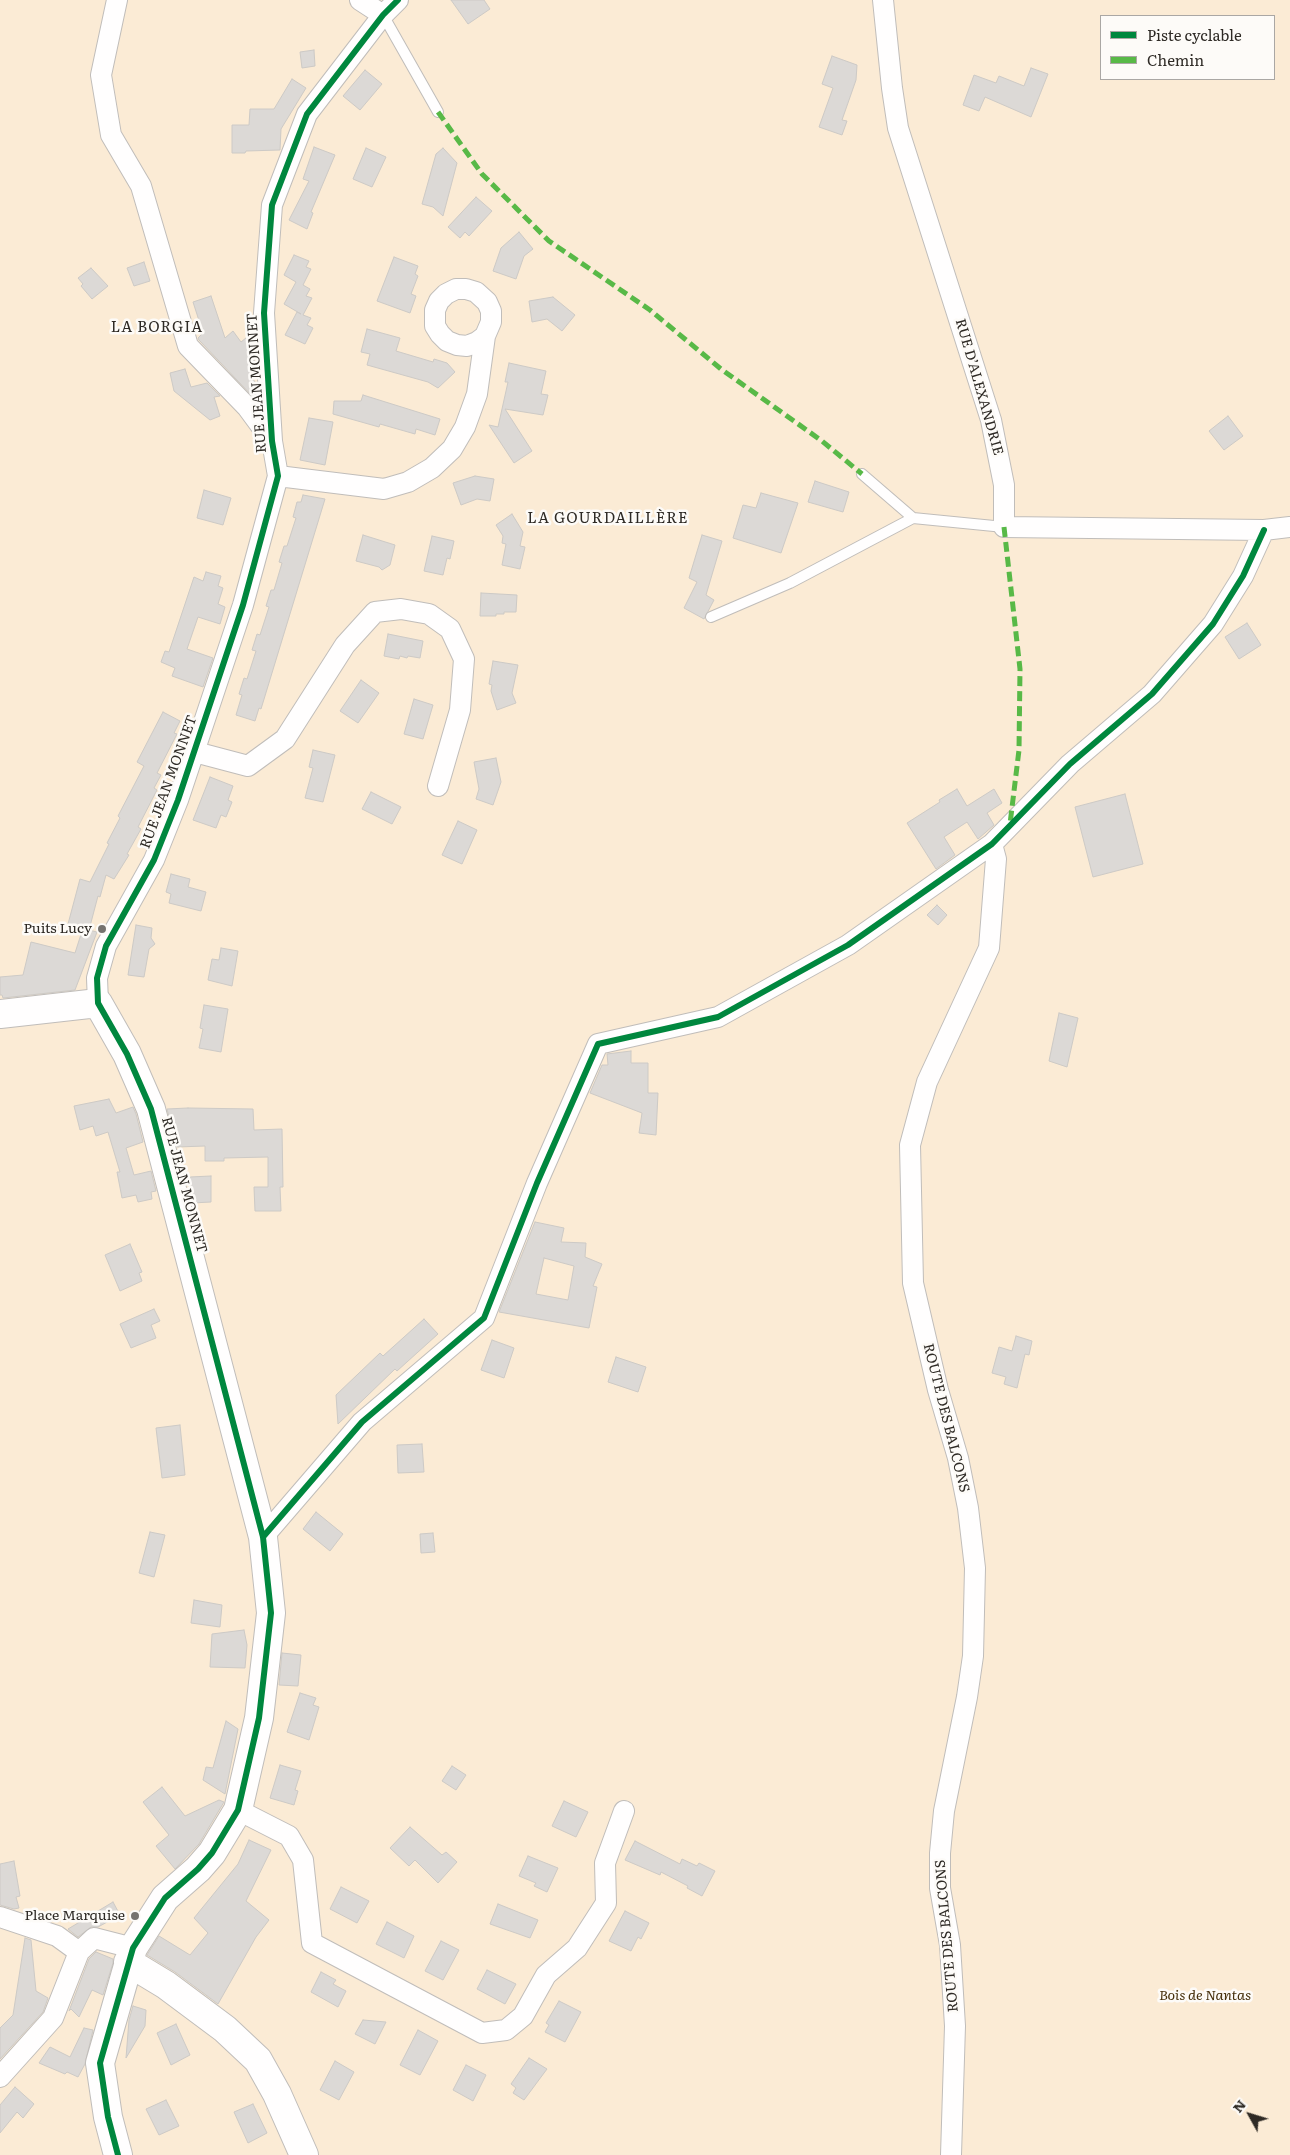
<!DOCTYPE html>
<html>
<head>
<meta charset="utf-8">
<style>
  body { margin:0 }
  #map { position:relative; width:1290px; height:2155px; overflow:hidden; background:#fcfbf9; font-family:Literata,serif }
  canvas { display:block }
  .legend { position:absolute; left:1100px; top:15px; width:175px; height:65px; box-sizing:border-box; background:#fdfbf8; border:1px solid #aaa7a4; margin:0; padding:6px 9px; list-style:none; font-size:15px; color:#2e2a25 }
  .legend li { display:flex; align-items:center; gap:10px; height:25px }
  .legend b { width:25px; border:1px solid #aaa7a4 }
  .north { position:absolute; left:1225px; top:2090px; width:50px; height:50px; -webkit-text-stroke:4px #fdfbf8; paint-order:stroke; rotate:309deg; font-size:14px; font-weight:700; line-height:20px; text-align:center; color:#2e2a25 }
  .north::after { content:''; display:block; margin:auto; width:18px; height:22px; background:#2e2a25; clip-path:polygon(50% 0,100% 100%,50% 72%,0 100%) }
</style>
</head>
<body>
<div id="map">
<canvas width="1290" height="2155"></canvas>
<ul class="legend">
<li><b style="height:6px;background:#00873e"></b>Piste cyclable</li>
<li><b style="height:6px;background:#58b947"></b>Chemin</li>
</ul>
<div class="north">N</div>
</div>
<script>
const context = document.querySelector('canvas').getContext('2d');
context.lineJoin = 'round';
function fillPath(path, color) { context.fillStyle = color; context.fill(path, 'evenodd'); }
const shape = rows => new Path2D(rows.map(r => 'M' + r).join(''));
function stroke(path, color, width, dash) { context.strokeStyle = color; context.lineWidth = width; context.lineCap = dash ? 'butt' : 'round'; context.setLineDash(dash || []); context.stroke(path); }
function label(font, color, halo, rows, align = 'center') {
  context.font = font + ' Literata,serif'; context.lineWidth = 5; context.setLineDash([]); context.textBaseline = 'middle'; context.strokeStyle = halo; context.fillStyle = color; for (const [text, x, y, turn = 0] of rows) {
    context.save(); context.translate(x, y); context.rotate((+turn || 0) * Math.PI / 180); context.textAlign = isNaN(turn) ? turn : align; if (halo) context.strokeText(text, 0, 0); context.fillText(text, 0, 0); context.restore();
  }
}
const green = shape([
  [0,0,1290,0,1290,2155,0,2155],
  [1101,16,1274,16,1274,79,1101,79]
]);
const building = shape([
  [451,0,484,0,490,9,468,24,451,0],
  [314,50,315,66,302,68,300,52,314,50],
  [832,56,857,65,856,80,842,120,847,121,842,135,819,127,833,88,822,84,832,56],
  [1031,68,1048,74,1031,117,985,97,979,111,963,105,974,75,996,83,999,76,1024,86,1031,68],
  [365,70,382,84,360,110,343,96,365,70],
  [292,79,306,88,281,129,280,150,246,151,245,153,232,153,232,125,249,125,250,109,274,109,292,79],
  [314,147,335,155,311,212,313,213,307,229,289,220,309,181,303,179,314,147],
  [366,148,386,157,372,187,353,179,366,148],
  [443,148,457,163,443,216,433,207,422,204,436,154,443,148],
  [476,197,492,211,469,236,465,232,460,238,448,227,476,197],
  [519,232,533,249,524,256,516,279,493,271,501,248,519,232],
  [294,255,309,261,306,267,311,269,303,285,310,289,306,296,312,298,303,315,311,318,307,325,313,328,305,344,285,335,297,312,301,314,284,304,296,282,284,275,294,255],
  [394,257,418,266,415,274,418,276,411,294,416,296,410,313,377,301,394,257],
  [144,262,150,281,134,286,127,268,144,262],
  [91,268,108,286,92,299,81,286,83,284,78,278,91,268],
  [211,296,225,338,233,331,241,342,252,333,255,368,249,372,256,370,256,373,251,377,256,383,256,400,199,340,198,338,203,333,193,302,211,296],
  [553,297,575,315,562,331,547,319,532,322,529,301,553,297],
  [367,329,400,338,396,351,433,362,434,359,447,363,455,372,438,388,428,382,367,365,370,354,361,352,367,329],
  [509,363,546,371,541,394,548,395,543,415,505,409,532,451,514,463,489,425,498,427,508,382,505,382,509,363],
  [185,369,191,387,207,383,220,396,214,397,220,416,210,420,174,391,170,373,185,369],
  [363,395,440,419,435,435,416,429,415,434,380,424,379,427,333,414,334,401,361,401,363,395],
  [1228,416,1243,436,1224,450,1209,431,1228,416],
  [309,418,333,422,325,465,300,460,309,418],
  [475,476,494,479,490,501,477,499,461,505,453,483,475,476],
  [815,481,849,492,843,512,808,502,815,481],
  [204,490,231,498,223,525,197,518,204,490],
  [761,493,798,503,781,553,733,538,743,505,756,508,761,493],
  [303,495,325,499,261,709,259,708,255,721,236,715,242,695,239,694,244,678,247,679,256,651,252,650,257,634,260,635,269,607,266,606,271,590,274,590,282,563,279,562,284,546,287,546,296,518,293,517,297,502,301,502,303,495],
  [512,514,523,532,520,546,525,547,520,569,502,565,506,544,502,543,503,536,496,525,512,514],
  [363,535,395,545,390,565,382,570,379,567,356,561,363,535],
  [702,535,722,541,706,595,714,600,704,619,684,608,697,582,689,578,702,535],
  [432,536,454,541,450,559,447,558,443,575,424,571,432,536],
  [206,572,221,576,218,586,223,588,218,604,225,607,220,624,198,617,187,649,213,658,203,687,172,676,175,668,161,662,165,651,169,652,194,577,203,581,206,572],
  [481,593,517,595,516,612,504,612,504,614,496,614,496,616,480,616,481,593],
  [1247,623,1261,645,1239,659,1225,637,1247,623],
  [388,634,423,641,420,658,408,656,407,658,400,656,399,659,384,656,388,634],
  [493,661,518,665,512,693,516,703,497,710,491,691,492,685,489,684,493,661],
  [361,680,379,693,358,723,340,711,361,680],
  [414,699,433,705,423,739,404,734,414,699],
  [163,712,180,721,174,733,177,734,157,773,161,775,154,788,157,790,138,827,141,829,127,854,129,855,114,879,106,875,100,897,98,896,89,930,97,932,75,990,3,998,2,995,0,995,0,977,23,975,31,942,75,953,83,928,68,924,80,879,90,882,109,844,107,843,120,818,118,816,144,766,137,762,163,712],
  [313,750,335,755,323,802,305,798,313,768,309,767,313,750],
  [496,758,501,782,493,805,476,799,479,789,474,762,496,758],
  [210,777,233,786,228,800,232,802,226,817,221,815,216,828,193,820,210,777],
  [957,789,967,806,994,789,1002,803,987,813,994,825,978,839,967,822,944,837,955,855,936,869,907,823,940,802,939,800,957,789],
  [371,792,401,807,392,824,362,809,371,792],
  [1125,794,1143,864,1093,877,1075,807,1125,794],
  [458,821,477,830,462,864,442,855,458,821],
  [171,874,190,879,188,887,206,892,201,911,169,903,171,894,166,892,171,874],
  [937,905,947,915,938,925,927,915,937,905],
  [136,925,152,928,151,938,155,944,149,949,144,977,128,975,136,925],
  [221,948,238,951,232,986,208,980,212,959,219,960,221,948],
  [204,1005,228,1009,221,1052,199,1048,203,1029,200,1028,204,1005],
  [1059,1013,1078,1018,1067,1067,1049,1061,1059,1013],
  [631,1051,631,1063,648,1063,648,1093,658,1093,656,1135,639,1133,642,1113,590,1093,602,1065,608,1065,607,1054,631,1051],
  [109,1099,116,1113,133,1107,136,1114,143,1142,126,1148,134,1175,151,1171,156,1191,151,1192,152,1199,138,1202,136,1195,122,1198,117,1172,120,1172,108,1132,96,1136,93,1126,80,1130,74,1106,109,1099],
  [188,1108,253,1109,254,1130,282,1129,283,1187,280,1187,281,1211,255,1211,254,1187,268,1187,268,1157,224,1158,224,1161,205,1161,205,1146,177,1147,167,1109,188,1108],
  [211,1176,211,1202,192,1203,190,1177,211,1176],
  [535,1222,564,1228,561,1242,586,1243,585,1257,602,1264,593,1286,597,1287,589,1328,499,1312,535,1222],
  [544,1258,574,1266,568,1300,536,1294,544,1258],
  [130,1244,142,1272,139,1273,142,1281,120,1291,105,1255,130,1244],
  [154,1309,160,1321,151,1325,156,1338,131,1348,120,1324,154,1309],
  [424,1319,438,1334,397,1371,395,1369,338,1424,336,1395,380,1353,383,1356,424,1319],
  [1016,1336,1032,1341,1029,1355,1025,1354,1017,1388,1004,1384,1006,1377,992,1373,999,1347,1012,1351,1016,1336],
  [492,1340,514,1348,504,1378,481,1370,492,1340],
  [616,1357,646,1367,638,1392,608,1382,616,1357],
  [180,1425,185,1475,162,1478,156,1428,180,1425],
  [422,1444,424,1472,398,1473,397,1445,422,1444],
  [316,1512,343,1534,330,1551,303,1529,316,1512],
  [150,1532,165,1535,154,1577,139,1573,150,1532],
  [433,1533,435,1552,421,1553,420,1534,433,1533],
  [194,1600,222,1605,220,1627,191,1623,194,1600],
  [244,1630,247,1645,245,1668,210,1667,212,1634,244,1630],
  [282,1653,301,1655,298,1686,279,1685,282,1653],
  [300,1693,316,1698,313,1705,319,1707,309,1740,287,1732,300,1693],
  [226,1721,238,1729,225,1794,203,1780,206,1767,213,1768,226,1721],
  [280,1765,301,1771,295,1790,298,1791,294,1805,270,1798,280,1765],
  [452,1766,466,1775,456,1790,442,1781,452,1766],
  [162,1787,185,1816,219,1800,224,1802,199,1844,175,1869,156,1846,169,1835,143,1802,162,1787],
  [564,1801,588,1812,576,1837,552,1826,564,1801],
  [410,1827,442,1855,446,1852,457,1862,438,1883,415,1860,409,1866,390,1848,410,1827],
  [249,1840,271,1850,246,1901,269,1920,256,1937,218,2004,175,1972,147,1955,159,1936,190,1955,208,1933,194,1918,238,1864,249,1840],
  [635,1841,680,1864,682,1859,697,1866,699,1863,715,1871,702,1896,687,1888,688,1886,661,1872,660,1875,625,1860,635,1841],
  [528,1856,558,1868,547,1892,534,1886,536,1883,519,1876,528,1856],
  [14,1861,20,1896,16,1897,19,1908,14,1909,0,1905,0,1864,14,1861],
  [341,1887,369,1901,357,1923,330,1909,341,1887],
  [113,1902,120,1915,98,1927,91,1927,78,1937,68,1929,113,1902],
  [498,1904,538,1920,530,1938,490,1924,498,1904],
  [625,1911,649,1923,641,1939,638,1937,631,1951,609,1941,625,1911],
  [387,1922,414,1936,404,1958,376,1944,387,1922],
  [25,1938,31,1940,36,1991,48,1998,43,2012,0,2059,0,2028,13,2015,25,1938],
  [441,1941,459,1950,443,1980,425,1971,441,1941],
  [96,1952,113,1959,113,1963,103,1995,92,1990,79,2017,71,2009,69,2011,89,1959,96,1952],
  [487,1970,516,1984,505,2004,477,1989,487,1970],
  [321,1972,336,1980,333,1984,346,1991,338,2007,311,1992,321,1972],
  [559,2001,581,2012,565,2042,545,2032,549,2025,546,2023,559,2001],
  [133,2006,146,2010,145,2026,126,2058,129,2020,133,2006],
  [363,2020,386,2022,375,2044,355,2034,363,2020],
  [176,2024,190,2055,171,2065,157,2033,176,2024],
  [84,2028,93,2030,85,2064,78,2077,67,2072,65,2074,39,2063,50,2047,70,2057,84,2028],
  [418,2030,438,2041,420,2075,400,2065,418,2030],
  [529,2058,547,2069,524,2100,513,2093,516,2088,511,2084,529,2058],
  [335,2061,354,2072,339,2100,320,2090,335,2061],
  [466,2065,486,2075,473,2101,453,2090,466,2065],
  [15,2087,34,2104,23,2118,17,2112,0,2133,0,2105,15,2087],
  [166,2100,179,2126,159,2135,146,2109,166,2100],
  [253,2104,267,2133,248,2143,234,2112,253,2104]
]);
const lane = shape([
  [383,15,438,112],
  [862,474,913,518,1004,527],
  [711,617,790,583,913,518]
]);
const street = shape([
  [117,0,101,75,111,135,141,186,188,346,247,407,272,441],
  [360,0,383,15],
  [883,0,892,88,898,128,991,420,1004,485,1004,527,1264,530,1290,527],
  [278,476,384,489,408,482,432,468,452,449,465,427,477,394,485,336,491,322,491,311,487,302,476,292,466,289,456,289,446,294,439,301,435,310,435,326,440,334,447,341,457,345,467,346,477,342,485,336],
  [195,752,248,766,285,739,345,645,375,612,401,609,429,614,450,629,464,659,460,710,438,786],
  [98,1003,97,978,106,946,154,860,178,800,243,605,278,476,272,441,264,313,272,205,307,114,383,15,398,0],
  [263,1537,362,1422,484,1318,537,1183,598,1044,718,1017,848,945,992,844,1070,764,1152,694,1213,624,1243,576,1264,530],
  [238,1810,289,1836,303,1860,312,1943,482,2033,506,2030,523,2016,546,1975,577,1948,606,1903,605,1863,624,1811],
  [0,1917,57,1936,79,1952],
  [0,2077,53,2018,79,1952,94,1938,133,1948],
  [951,2155,955,2026,950,1945,940,1888,940,1853,944,1811,967,1697,973,1656,975,1568,968,1508,958,1458,938,1390,913,1283,910,1145,927,1082,989,948,996,859,992,844]
]);
const secondary = shape([
  [0,1014,98,1003,127,1054,151,1109,263,1537,271,1613,259,1718,238,1810,212,1853,198,1869,165,1898,133,1948,100,2063,108,2117,118,2155],
  [128,1962,166,1985,225,2029,258,2060,277,2094,304,2155]
]);
const quiet = shape([
  [438,112,482,174,549,241,650,310,721,369,822,441,862,474],
  [1004,527,1020,669,1019,750,1010,824]
]);
const cycleway = shape([
  [263,1537,362,1422,484,1318,537,1183,598,1044,718,1017,848,945,992,844,1070,764,1152,694,1213,624,1243,576,1264,530],
  [118,2155,108,2117,100,2063,133,1948,165,1898,198,1869,212,1853,238,1810,259,1718,271,1613,263,1537,151,1109,127,1054,98,1003,97,978,106,946,154,860,178,800,243,605,278,476,272,441,264,313,272,205,307,114,383,15,398,0]
]);
const markers = [
  [102,929,5,"#76736f"],
  [135,1916,5,"#76736f"]
];
const streetNames = [
  ["RUE JEAN MONNET",257,383,-94],
  ["RUE D’ALEXANDRIE",979,387,74],
  ["RUE JEAN MONNET",169,782,-70],
  ["RUE JEAN MONNET",184,1185,75],
  ["ROUTE DES BALCONS",946,1418,76],
  ["ROUTE DES BALCONS",947,1936,-95]
];
const poiNames = [
  ["Puits Lucy",92,929],
  ["Place Marquise",125,1916]
];
const parkNames = [
  ["Bois de Nantas",1205,1996]
];
const neighbourhoodNames = [
  ["LA BORGIA",157,328],
  ["LA GOURDAILLÈRE",608,519]
];
fillPath(green, '#fbebd5');
fillPath(building, '#dcd9d6');
stroke(building, '#cdcac6', 1);
stroke(lane, '#c0bdba', 12);
stroke(street, '#c0bdba', 22);
stroke(secondary, '#c0bdba', 30);
stroke(lane, '#fffefe', 10);
stroke(street, '#fffefe', 20);
stroke(secondary, '#fffefe', 28);
stroke(quiet, '#58b947', 5, [10, 5]);
stroke(cycleway, '#00873e', 6);
for (const [x, y, r, color] of markers) { const dot = new Path2D(); dot.arc(x, y, r, 0, 2 * Math.PI); context.fillStyle = color; context.fill(dot); stroke(dot, '#fdfbf8', 2); }
label('14px', '#2e2a25', '#fdfbf8', streetNames);
label('14px', '#2e2a25', '#fdfbf8', poiNames, 'right');
label('italic 14px', '#452f0b', '#fdfbf8', parkNames);
context.letterSpacing = '1px';
label('15px', '#2e2a25', '#fdfbf8', neighbourhoodNames);
context.letterSpacing = '0px';
</script>
</body>
</html>
